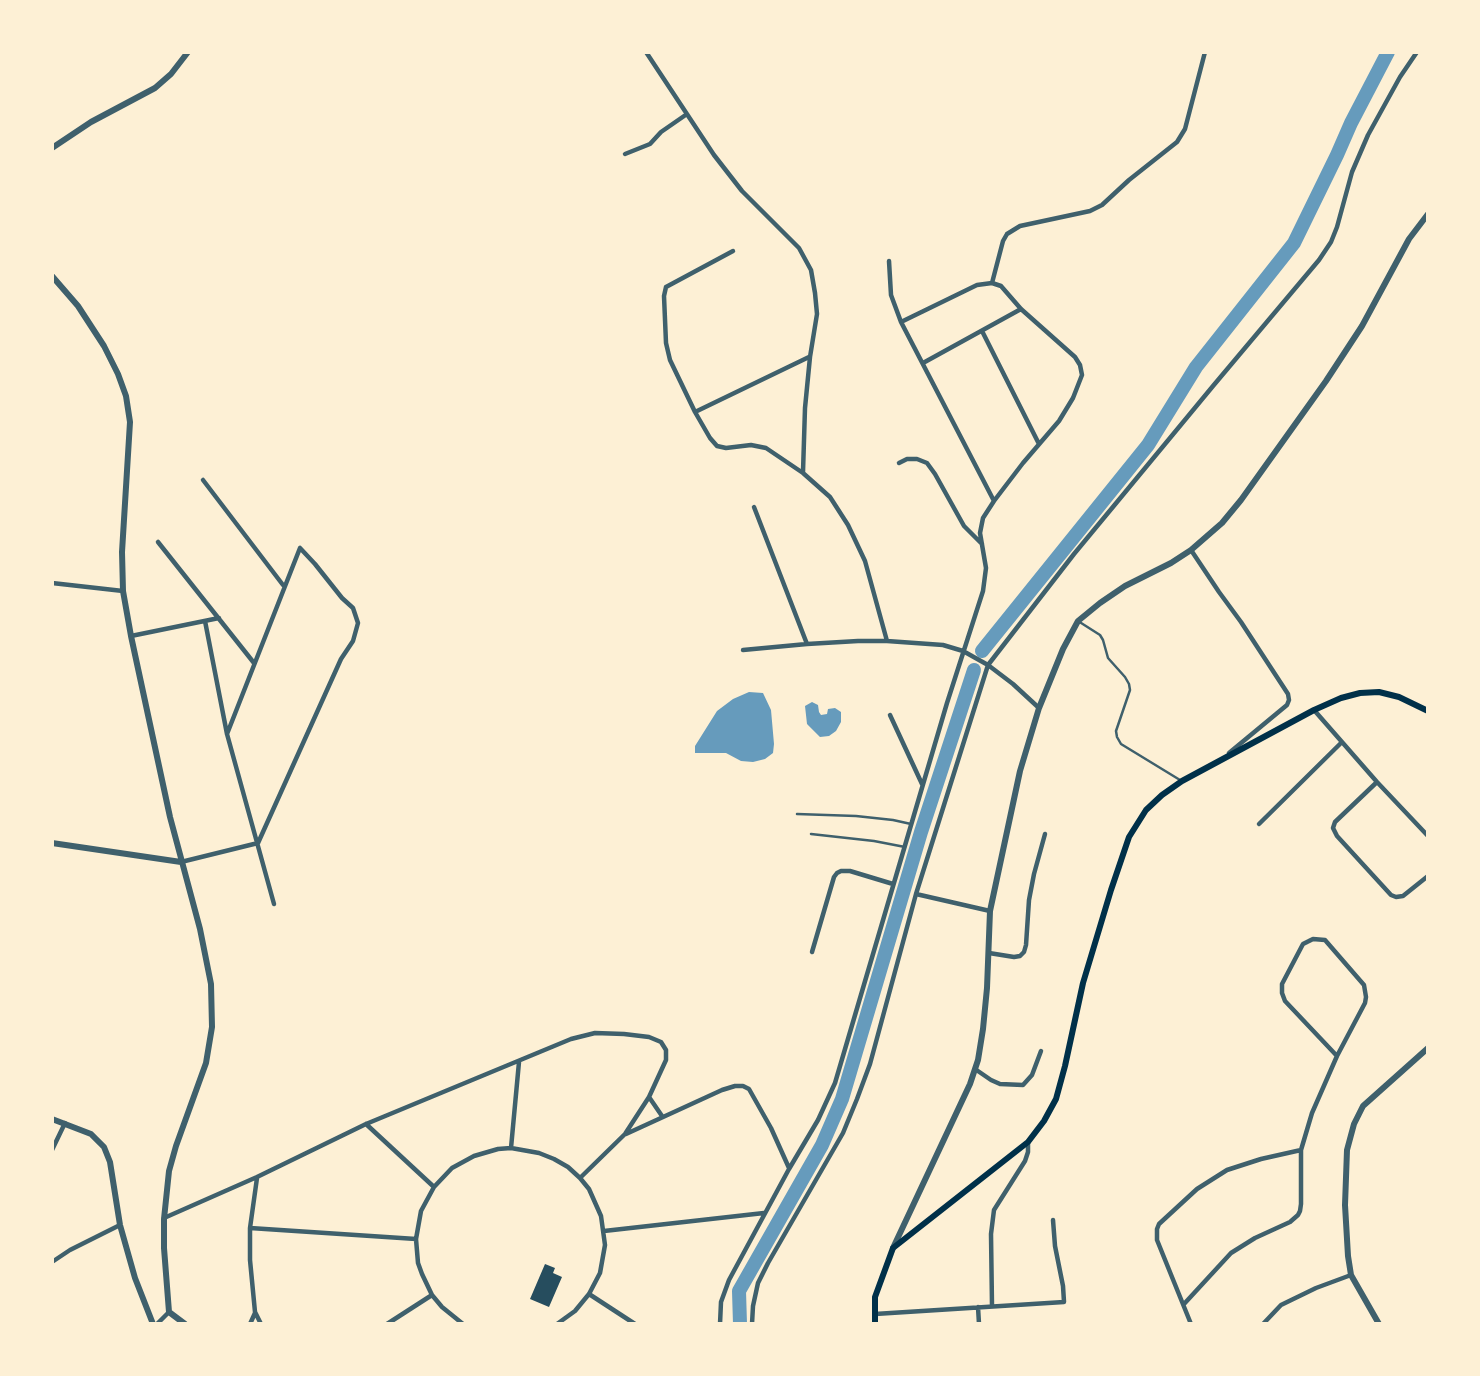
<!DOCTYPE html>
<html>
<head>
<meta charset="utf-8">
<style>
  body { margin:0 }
  #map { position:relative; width:1480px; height:1376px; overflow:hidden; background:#fdf0d5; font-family:"Fira Sans Condensed",sans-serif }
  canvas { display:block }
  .frame { position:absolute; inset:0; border:54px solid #fdf0d5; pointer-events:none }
</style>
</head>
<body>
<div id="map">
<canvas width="1480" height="1376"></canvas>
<div class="frame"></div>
</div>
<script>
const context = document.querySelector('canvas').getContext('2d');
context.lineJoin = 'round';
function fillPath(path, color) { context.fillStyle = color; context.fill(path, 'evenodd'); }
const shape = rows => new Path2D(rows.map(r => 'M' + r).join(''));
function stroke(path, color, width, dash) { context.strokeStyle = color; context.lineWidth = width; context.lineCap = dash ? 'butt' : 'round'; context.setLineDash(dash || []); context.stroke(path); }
const water = shape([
  [749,692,763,693,771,710,774,744,773,753,765,759,753,762,741,761,726,753,695,753,695,746,717,711,733,699],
  [812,702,818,705,819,712,821,715,827,714,828,709,835,708,841,712,841,722,836,731,829,736,820,737,807,724,805,706]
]);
const river = shape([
  [982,651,1148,445,1196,367,1294,243,1337,155,1351,123,1388,52],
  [740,1324,739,1291,822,1145,842,1099,921,832,974,670]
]);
const building = shape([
  [545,1264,555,1268,553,1273,562,1277,549,1307,530,1299]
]);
const service = shape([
  [1078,621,1100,635,1103,640,1108,658,1125,677,1129,684,1130,690,1116,731,1117,737,1121,744,1180,780],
  [797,814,856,816,893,820,911,824],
  [811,834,874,841,905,847]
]);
const minor = shape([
  [646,52,714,155,742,191,799,248,811,270,815,293,817,314,810,357,805,408,803,472],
  [625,154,650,144,661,132,687,114],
  [733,251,666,287,664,296,666,343,670,360,695,412,710,438,717,446,726,448,751,445,766,448,803,473,830,497,848,525,865,561,887,641],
  [889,261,891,295,901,322,994,501],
  [901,322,977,285,992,283],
  [982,331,1039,444],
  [923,363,1021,309],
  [695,412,809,357],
  [899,463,907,459,917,459,927,463,935,474,964,526,982,544],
  [203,480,283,585],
  [754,507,807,644],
  [158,542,254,663],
  [1191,550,1219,592,1241,622,1288,694,1289,700,1287,705,1229,753],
  [52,583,123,591],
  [205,621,227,734,274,904],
  [131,636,219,618],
  [743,650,807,644,858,641,887,641,943,645,963,651,988,665,1013,684,1039,708],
  [1314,710,1377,782,1428,836],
  [890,715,922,784],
  [1377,782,1335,822,1333,828,1337,836,1391,895,1396,897,1403,896,1428,876],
  [1259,824,1342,742],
  [181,862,258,843,341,659,353,641,358,623,353,608,342,598,315,564,300,548,227,734],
  [916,894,990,911],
  [812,952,834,877,837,873,841,871,850,871,893,884],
  [989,953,1014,957,1020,956,1024,952,1026,945,1029,900,1034,874,1045,834],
  [975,1069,991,1080,1000,1084,1023,1085,1032,1075,1041,1051],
  [649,1097,662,1116],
  [366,1124,434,1187],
  [626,1134,722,1090,735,1086,743,1086,749,1089,771,1128,789,1168],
  [511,1148,519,1062],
  [52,1150,65,1123],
  [257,1178,250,1228,250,1260,255,1312,261,1324],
  [164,1218,257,1177,366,1124,571,1039,595,1033,624,1034,649,1037,661,1042,666,1050,666,1060,649,1097,625,1134,580,1178],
  [250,1228,416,1239],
  [604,1231,764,1213],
  [52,1262,70,1250,120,1225],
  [589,1294,635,1324],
  [1184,1304,1231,1253,1255,1238,1290,1222,1298,1215,1300,1211,1301,1204,1301,1150,1312,1113,1337,1056,1365,1003,1366,997,1364,985,1325,940,1313,939,1303,944,1282,984,1282,993,1285,1001,1337,1056],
  [992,1306,991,1234,994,1210,1025,1161,1028,1152,1028,1142],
  [978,1307,979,1324],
  [875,1314,1064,1302,1063,1286,1055,1246,1053,1220],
  [157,1324,169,1312],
  [250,1324,255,1313],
  [387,1324,432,1295],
  [463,1324,442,1307,432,1295,422,1274,418,1263,416,1239,421,1211,434,1187,452,1168,474,1156,498,1149,511,1148,539,1153,554,1159,568,1167,580,1178,589,1189,601,1216,605,1245,600,1273,589,1294,575,1311,557,1324],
  [720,1324,721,1302,729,1280,789,1169,818,1120,835,1083,947,703,983,591,986,568,980,533,983,518,994,501,1023,463,1059,421,1073,398,1082,375,1080,365,1075,357,1021,309,1001,286,992,283,1003,241,1007,234,1020,226,1090,211,1102,205,1129,180,1177,142,1185,129,1205,52],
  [752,1324,753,1306,758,1283,768,1263,843,1133,857,1099,870,1064,916,894,988,665,1074,554,1213,386,1319,260,1331,242,1337,227,1352,172,1368,135,1400,77,1417,52],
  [1191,1324,1157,1240,1157,1229,1159,1224,1197,1189,1227,1170,1261,1159,1301,1150],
  [1263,1324,1281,1305,1316,1288,1351,1275]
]);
const tertiary = shape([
  [52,148,91,122,155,88,171,74,188,52],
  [52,276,78,306,104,346,118,374,126,396,130,422,122,552,123,591,131,636,170,817,200,929,211,984,212,1027,206,1063,176,1146,169,1171,164,1219,164,1248,169,1312,185,1324],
  [52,843,181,862],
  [52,1119,91,1134,104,1147,110,1162,120,1225,135,1278,153,1324],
  [893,1248,970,1084,978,1060,983,1029,987,988,990,911,1020,771,1039,708,1063,649,1078,621,1100,603,1125,586,1171,563,1191,550,1222,523,1241,500,1326,381,1362,326,1409,239,1428,214],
  [1379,1324,1351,1275,1348,1256,1345,1205,1347,1150,1354,1124,1363,1106,1428,1048]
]);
const secondary = shape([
  [875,1324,875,1297,893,1248,1028,1142,1044,1121,1056,1099,1065,1066,1083,983,1111,890,1129,837,1146,810,1162,795,1182,781,1314,710,1341,698,1360,693,1379,692,1399,697,1428,711]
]);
fillPath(water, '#669bbc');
stroke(river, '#669bbc', 14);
fillPath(building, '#264d5e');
stroke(service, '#3f606c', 2.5);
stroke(minor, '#3f606c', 4.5);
stroke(tertiary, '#3f606c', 6);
stroke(secondary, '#003049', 6);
</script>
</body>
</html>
